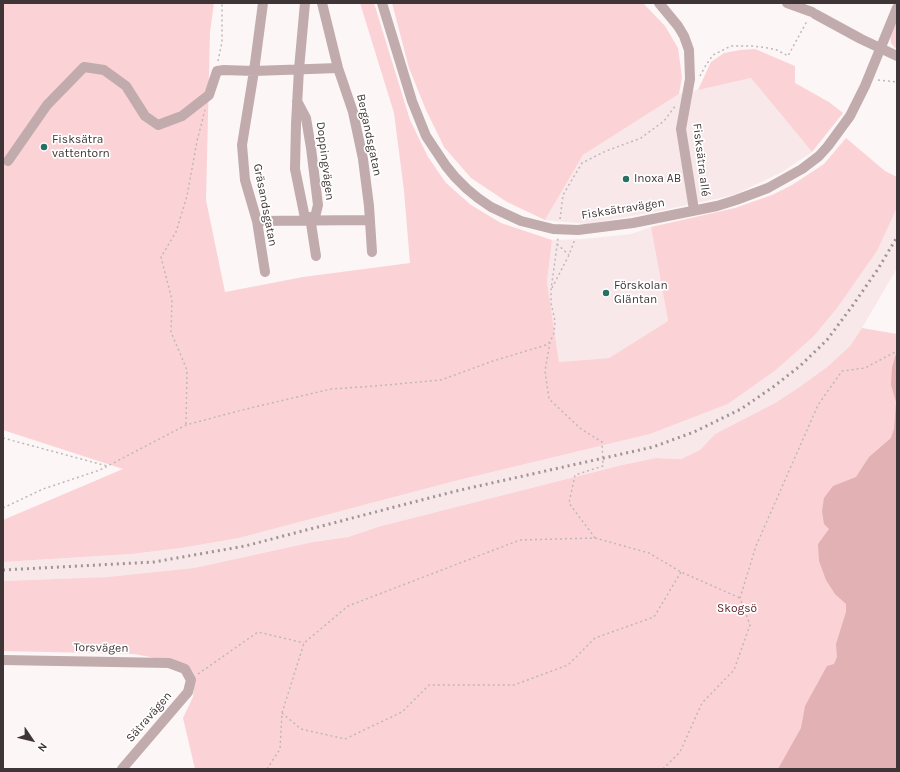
<!DOCTYPE html>
<html>
<head>
<meta charset="utf-8">
<style>
  body { margin:0 }
  #map { position:relative; width:900px; height:772px; overflow:hidden; background:#fcf6f7; font-family:Karla,sans-serif }
  canvas { display:block }
  .frame { position:absolute; inset:0; border:4px solid #403536; pointer-events:none }
  .north { position:absolute; left:12px; top:720px; width:40px; height:40px; -webkit-text-stroke:3px #fff; paint-order:stroke; rotate:125deg; font-size:11px; font-weight:700; line-height:16px; text-align:center; color:#403536 }
  .north::after { content:''; display:block; margin:auto; width:14px; height:18px; background:#403536; clip-path:polygon(50% 0,100% 100%,50% 72%,0 100%) }
</style>
</head>
<body>
<div id="map">
<canvas width="900" height="772"></canvas>
<div class="frame"></div>
<div class="north">N</div>
</div>
<script>
const context = document.querySelector('canvas').getContext('2d');
context.lineJoin = 'round';
function fillPath(path, color) { context.fillStyle = color; context.fill(path, 'evenodd'); }
const shape = rows => new Path2D(rows.map(r => 'M' + r).join(''));
function stroke(path, color, width, dash) { context.strokeStyle = color; context.lineWidth = width; context.lineCap = dash ? 'butt' : 'round'; context.setLineDash(dash || []); context.stroke(path); }
function label(font, color, halo, rows, align = 'center') {
  context.font = font + ' Karla,sans-serif'; context.lineWidth = 3.5; context.setLineDash([]); context.textBaseline = 'middle'; context.strokeStyle = halo; context.fillStyle = color; for (const [text, x, y, turn = 0] of rows) {
    context.save(); context.translate(x, y); context.rotate((+turn || 0) * Math.PI / 180); context.textAlign = isNaN(turn) ? turn : align; if (halo) context.strokeText(text, 0, 0); context.fillText(text, 0, 0); context.restore();
  }
}
const built = shape([
  [751,78,812,152,782,172,734,195,654,212,587,224,545,220,583,155,679,94],
  [897,208,897,268,862,328,850,346,827,367,798,388,775,403,715,434,700,450,681,459,656,458,622,465,381,526,348,537,313,542,194,568,107,577,3,581,3,562,132,554,181,548,239,538,451,482,650,434,728,404,776,370,814,336,838,307,877,251],
  [651,227,668,321,609,358,559,362,547,282,552,240,583,239,631,234]
]);
const green = shape([
  [3,3,214,3,210,32,206,200,225,292,303,277,410,263,404,191,394,113,360,3,374,3,410,120,428,157,446,183,471,205,501,223,552,240,547,282,559,362,609,358,668,321,651,227,735,208,772,195,792,185,824,164,846,138,885,171,897,177,897,208,877,251,838,307,814,336,776,370,728,404,650,434,451,482,239,538,181,548,132,554,3,562,3,520,123,469,3,430],
  [392,3,643,3,665,26,678,48,682,77,679,94,583,155,545,220,507,202,471,178,444,147,426,110,409,68],
  [897,19,897,50,891,43,890,34],
  [755,49,795,66,795,83,829,102,843,113,812,152,751,78,698,90,711,62,724,53,740,50],
  [862,328,897,334,897,769,195,769,183,718,193,697,195,679,171,661,134,654,3,651,3,581,107,577,194,568,313,542,348,537,381,526,622,465,656,458,681,459,700,450,715,434,775,403,798,388,827,367,850,346]
]);
const water = shape([
  [897,351,897,769,778,769,801,728,805,706,827,666,834,664,837,657,836,644,846,612,846,604,835,594,826,580,819,561,818,544,829,529,824,524,822,511,824,498,833,486,856,477,869,457,891,438,894,429,896,402,891,385,892,367]
]);
const path = shape([
  [218,61,222,42,222,3],
  [700,76,706,65,713,55,731,46,753,46,768,48,777,50,788,56,807,21],
  [878,80,897,82],
  [560,219,563,195,582,163,606,151,641,138,664,121,676,105],
  [557,244,569,255],
  [552,288,569,255,575,239],
  [550,342,545,371,549,399,581,429,602,442,603,466,575,475,569,503,595,538],
  [186,424,187,370,171,332,172,300,161,257,176,232,187,196,197,141,205,110],
  [3,438,107,466],
  [3,508,43,489,100,470,186,425,242,410,331,389,375,386,441,380,493,361,546,345,550,342,554,333,555,321,551,303,551,290,558,238],
  [198,674,258,632,304,643],
  [282,713,301,729,345,739,402,712,429,685,514,685,568,665,595,638,654,617,681,572],
  [267,769,280,749,282,713,304,643,348,606,520,540,595,538,649,553,681,572,740,598],
  [663,769,680,752,702,703,734,670,750,625,740,598,756,546,818,405,842,371,865,368,897,351]
]);
const minor = shape([
  [263,3,254,71,242,145,245,180,257,221,265,272],
  [322,3,338,68,353,112,363,159,369,206,372,252],
  [382,3,412,101,426,136,446,166,455,177,467,189,478,198,491,207,508,215,521,221,553,229,578,230,633,223,717,206,736,200,768,188,802,169,819,156,828,146,850,116,865,86,897,8],
  [659,3,678,26,684,36,689,50,690,79,681,129,694,210],
  [787,3,812,12],
  [815,14,861,39,897,56],
  [297,101,306,118,311,148,318,205,315,217,305,218,295,169,296,124,299,69,305,3],
  [8,161,47,105,84,67,104,70,126,86,145,116,158,125,182,116,209,95,217,71,224,70,254,71,338,68],
  [310,217,316,256],
  [257,221,369,220],
  [3,660,169,663,185,669,191,680,188,692,122,769]
]);
const rail = shape([
  [3,570,154,562,245,546,456,491,653,447,694,432,741,409,773,387,800,366,827,340,853,305,878,269,897,237]
]);
const markers = [
  [44,147,4,"#296f63"],
  [626,179,4,"#296f63"],
  [606,293,4,"#296f63"]
];
const streetNames = [
  ["Bergandsgatan",369,135,78],
  ["Fisksätra allé",701,160,83],
  ["Doppingvägen",325,161,83],
  ["Gräsandsgatan",265,205,79],
  ["Fisksätravägen",623,209,-9],
  ["Torsvägen",101,648,1],
  ["Sätravägen",149,717,-49]
];
const poiNames = [
  ["Fisksätra",52,140],
  ["vattentorn",52,154],
  ["Inoxa AB",634,179],
  ["Förskolan",614,286],
  ["Gläntan",614,300]
];
const parkNames = [
  ["Skogsö",737,609]
];
fillPath(built, '#f8e8e9');
fillPath(green, '#fbd3d6');
fillPath(water, '#e2b1b4');
stroke(path, '#bfb7b8', 1.5, [2, 3]);
stroke(minor, '#c1abac', 10);
stroke(rail, '#9d9596', 3, [2, 4]);
for (const [x, y, r, color] of markers) { const dot = new Path2D(); dot.arc(x, y, r, 0, 2 * Math.PI); context.fillStyle = color; context.fill(dot); stroke(dot, '#fff', 1.5); }
label('12px', '#403536', '#fff', streetNames);
label('12px', '#403536', '#fff', poiNames, 'left');
label('12px', '#61252d', '#fff', parkNames);
</script>
</body>
</html>
